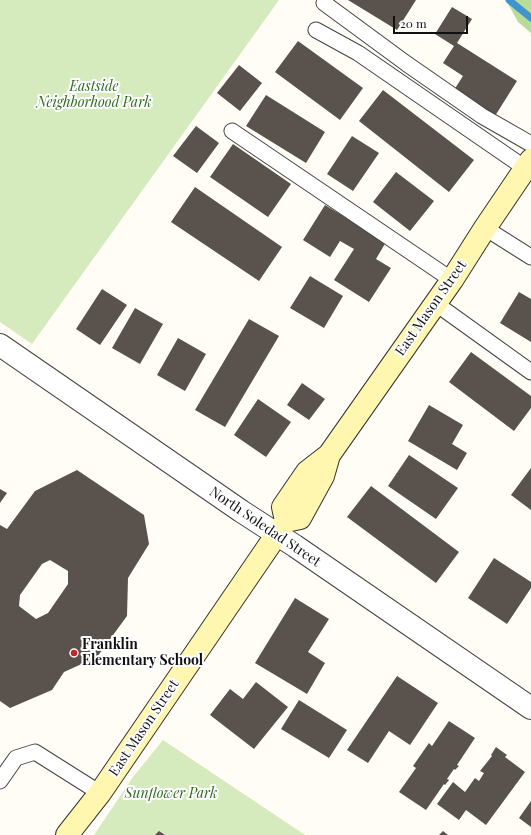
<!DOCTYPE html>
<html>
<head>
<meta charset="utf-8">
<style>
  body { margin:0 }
  #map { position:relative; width:531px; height:835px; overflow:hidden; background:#fffdf5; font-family:"Playfair Display",serif }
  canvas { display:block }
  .scale { position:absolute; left:393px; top:16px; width:75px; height:18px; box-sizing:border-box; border:2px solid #111; border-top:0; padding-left:5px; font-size:12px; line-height:14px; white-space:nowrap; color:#111; -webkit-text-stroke:3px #fff; paint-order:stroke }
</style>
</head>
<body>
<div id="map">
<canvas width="531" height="835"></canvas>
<div class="scale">20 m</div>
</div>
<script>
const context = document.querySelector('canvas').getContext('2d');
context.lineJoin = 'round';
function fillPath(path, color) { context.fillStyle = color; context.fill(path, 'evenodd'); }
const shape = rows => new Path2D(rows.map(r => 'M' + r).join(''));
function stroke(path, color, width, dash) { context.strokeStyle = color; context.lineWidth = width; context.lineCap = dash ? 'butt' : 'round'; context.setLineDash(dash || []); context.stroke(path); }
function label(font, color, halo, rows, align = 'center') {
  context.font = font + ' "Playfair Display",serif'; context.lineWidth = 4; context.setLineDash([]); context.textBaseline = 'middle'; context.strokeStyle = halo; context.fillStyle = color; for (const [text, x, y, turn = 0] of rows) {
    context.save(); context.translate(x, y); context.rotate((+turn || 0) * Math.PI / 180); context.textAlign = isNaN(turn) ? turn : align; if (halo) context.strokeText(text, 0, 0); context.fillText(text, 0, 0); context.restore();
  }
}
const green = shape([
  [0,0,279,0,32,344,0,322],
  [163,740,305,835,94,835,133,777]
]);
const forest = shape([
  [506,0,531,0,531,33,518,22]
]);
const stream = shape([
  [509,0,531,18]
]);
const building = shape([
  [348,0,416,0,397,30],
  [452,7,472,19,457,43,517,81,495,116,454,90,463,76,443,63,454,46,435,34],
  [298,41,363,88,340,120,275,72],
  [239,65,262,83,240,111,217,93],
  [383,90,474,160,449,192,359,121],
  [266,95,325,132,306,163,246,126],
  [196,126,219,143,197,173,173,156],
  [352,136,379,153,353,191,327,174],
  [233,144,291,184,268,217,210,177],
  [396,172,434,201,410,231,373,202],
  [195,187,282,247,259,281,171,222],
  [325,205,386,242,376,259,391,268,369,302,334,280,354,249,340,241,330,257,303,240],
  [310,276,343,296,324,328,290,308],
  [102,289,127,305,100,345,76,329],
  [519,292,531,299,531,342,500,323],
  [135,308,163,324,140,364,112,348],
  [249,319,279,336,225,427,195,410],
  [178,338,206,354,185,391,157,375],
  [471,352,531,396,531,408,514,431,449,382],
  [302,383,325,399,309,420,287,405],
  [258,399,291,422,266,457,234,435],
  [429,405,463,425,452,444,467,453,457,470,408,441],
  [409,455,458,488,436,519,388,486],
  [531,468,531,510,511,495],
  [77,470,144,515,149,544,128,578,127,616,97,657,64,672,52,690,10,708,0,701,0,525,7,529,35,491],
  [50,560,68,571,68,584,48,613,36,619,19,606,20,595,42,564],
  [371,486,459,552,436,583,347,517],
  [0,489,7,493,0,503],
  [494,558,531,582,531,588,507,624,468,598],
  [295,598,329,619,308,652,325,663,307,694,255,663],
  [397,676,438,703,410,745,389,731,368,763,347,750],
  [256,682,288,707,254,749,210,715,230,689,243,699],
  [299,700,347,730,329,758,281,729],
  [449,721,475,738,457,765,459,766,455,770,454,769,447,779,449,780,445,785,444,784,426,810,399,792,416,768,413,766,429,743,432,746],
  [496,747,507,755,505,757,525,772,486,825,466,810,459,820,437,804,453,782,465,792,475,778,479,781,484,773,480,771,492,756,491,755],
  [531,801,531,827,519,818],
  [159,831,165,835,155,835],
  [443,831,448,835,439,835]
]);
const lane = shape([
  [324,3,407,64,482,116,531,144],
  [316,30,358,53,525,168],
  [232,131,452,280],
  [485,228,531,257],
  [435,303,531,372],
  [0,781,16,758,35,752,100,793]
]);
const street = shape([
  [0,345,241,511,295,546,531,708]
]);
const secondary = shape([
  [286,521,283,507,307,472,329,455,452,280,485,228,531,160],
  [67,835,100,793,277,534,286,521,300,518,323,476,329,455]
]);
const markers = [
  [74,653,4,"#c4262e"]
];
const parkNames = [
  ["Eastside",94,87],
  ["Neighborhood Park",94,103],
  ["Sunflower Park",171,794]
];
const streetNames = [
  ["East Mason Street",431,308,-55],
  ["North Soledad Street",265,527,34],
  ["East Mason Street",144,728,-56]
];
const poiNames = [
  ["Franklin",82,645],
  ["Elementary School",82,661]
];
fillPath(green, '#d5ebbd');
fillPath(forest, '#b9dc9c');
stroke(stream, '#3f96cf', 7);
fillPath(building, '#5a524d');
stroke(lane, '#444', 17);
stroke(street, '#444', 24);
stroke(secondary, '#333', 24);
stroke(lane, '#fff', 15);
stroke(street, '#fff', 22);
stroke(secondary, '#fff6b0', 22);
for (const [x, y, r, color] of markers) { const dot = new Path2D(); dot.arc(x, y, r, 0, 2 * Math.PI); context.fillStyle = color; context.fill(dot); stroke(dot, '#fff', 1.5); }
label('italic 14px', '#2f6b1f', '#fff', parkNames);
label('14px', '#111', '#fff', streetNames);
label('bold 14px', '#111', '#fff', poiNames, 'left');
</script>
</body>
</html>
